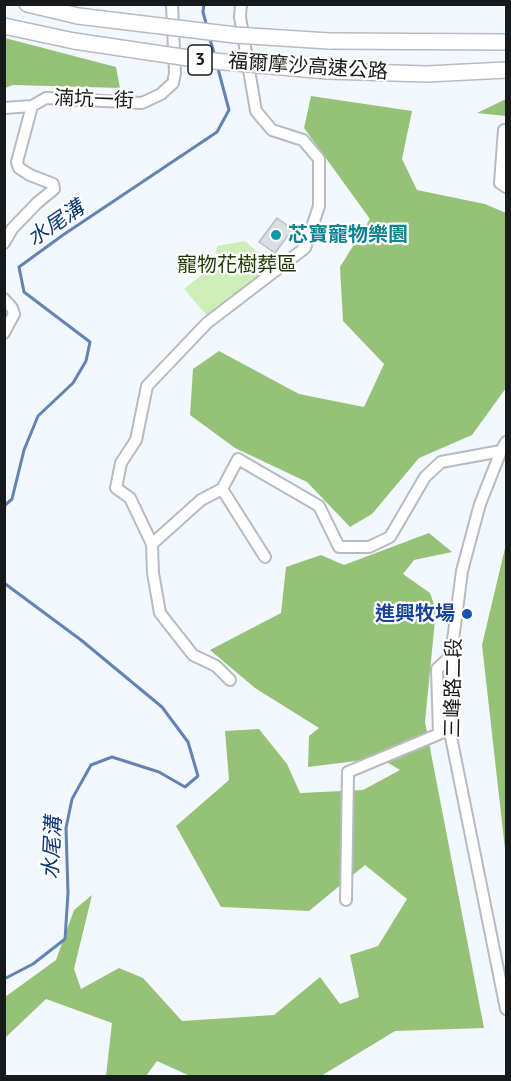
<!DOCTYPE html>
<html>
<head>
<meta charset="utf-8">
<style>
  body { margin:0 }
  #map { position:relative; width:511px; height:1081px; overflow:hidden; background:#f3f8ff; font-family:"PT Sans",sans-serif }
  canvas { display:block }
  .frame { position:absolute; inset:0; border:6px solid #17191b; pointer-events:none }
</style>
</head>
<body>
<div id="map">
<canvas width="511" height="1081"></canvas>
<div class="frame"></div>
</div>
<script>
const context = document.querySelector('canvas').getContext('2d');
context.lineJoin = 'round';
function fillPath(path, color) { context.fillStyle = color; context.fill(path, 'evenodd'); }
const shape = rows => new Path2D(rows.map(r => 'M' + r).join(''));
function stroke(path, color, width, dash) { context.strokeStyle = color; context.lineWidth = width; context.lineCap = dash ? 'butt' : 'round'; context.setLineDash(dash || []); context.stroke(path); }
function label(font, color, halo, rows, align = 'center') {
  context.font = font + ' "PT Sans","Noto Sans TC",sans-serif'; context.lineWidth = 4.5; context.setLineDash([]); context.textBaseline = 'middle'; context.strokeStyle = halo; context.fillStyle = color; for (const [text, x, y, turn = 0] of rows) {
    context.save(); context.translate(x, y); context.rotate((+turn || 0) * Math.PI / 180); context.textAlign = isNaN(turn) ? turn : align; if (halo) context.strokeText(text, 0, 0); context.fillText(text, 0, 0); context.restore();
  }
}
const green = shape([
  [245,241,274,267,209,318,184,289,215,264,217,246]
]);
const forest = shape([
  [5,38,116,67,120,88,13,85,5,88],
  [311,96,412,111,402,159,417,190,485,204,506,213,506,388,472,435,419,458,372,514,350,527,307,482,235,448,190,415,193,369,219,351,299,394,364,407,384,364,343,321,340,267,370,219,304,128],
  [506,99,506,116,477,113],
  [429,533,452,552,414,560,403,574,430,593,436,610,425,722,484,1028,395,1031,321,1076,190,1076,157,1061,146,1076,106,1076,112,1023,46,999,5,1038,5,997,56,960,74,910,92,895,74,969,81,989,119,968,143,978,182,1021,274,1015,320,977,340,1004,359,997,350,955,378,946,407,899,365,865,309,911,221,907,176,826,229,780,225,731,259,729,287,764,300,793,363,790,400,770,380,758,308,767,309,736,319,728,255,688,210,650,281,613,286,567,321,555,344,565],
  [506,544,506,858,482,645]
]);
const stream = shape([
  [204,4,203,12,207,27],
  [209,36,215,56],
  [4,506,12,499,24,450,38,416,73,383,86,361,90,342,24,292,19,267,63,235,217,132,229,110,217,65],
  [4,583,81,640,162,707,188,742,198,776,185,787,159,772,112,757,91,765,72,799,66,828,68,893,65,939,33,964,4,979]
]);
const building = shape([
  [277,218,293,229,275,253,259,242,277,218]
]);
const minor = shape([
  [4,108,32,106,46,98,142,103,161,94,173,83,175,73,172,4],
  [504,130,500,183,506,187],
  [4,243,12,229,37,203,54,189,53,184,30,175,19,168,17,162,32,106],
  [4,299,12,308,14,314,4,333],
  [506,442,501,451,480,504,462,571,451,656,450,732,506,1009],
  [222,489,201,500,152,544,130,498,116,488,121,463,136,440,147,386,207,323,305,248,319,206,319,159,303,140,272,130,256,111,240,17,241,4],
  [152,544,153,573,160,613,193,655,216,666,230,680],
  [265,557,222,489,238,459,319,506,339,547,369,547,390,537,425,477,441,462,501,451],
  [346,900,348,772,439,734,437,669,451,656]
]);
const highway = shape([
  [27,4,78,16],
  [4,26,74,41],
  [329,41,506,42],
  [327,71,427,74,506,70]
]);
const highwayBridge = shape([
  [78,16,235,35,329,41],
  [74,41,202,60,327,71]
]);
const markers = [
  [276,235,6,"#0f9aa8"],
  [467,614,6,"#1a4fb4"]
];
const shields = [
  [200,60,24]
];
const shieldNames = [
  ["3",200,60]
];
const streetNames = [
  ["福爾摩沙高速公路",308,67,4],
  ["湳坑一街",94,100,2],
  ["三峰路二段",454,688,-89]
];
const cultureNames = [
  ["芯寶寵物樂園",288,235]
];
const parkNames = [
  ["寵物花樹葬區",237,265]
];
const transitNames = [
  ["進興牧場",455,614]
];
const waterNames = [
  ["水尾溝",56,224,-34],
  ["水尾溝",53,848,-87]
];
fillPath(green, '#cdeeb7');
fillPath(forest, '#96c277');
stroke(stream, '#6383b4', 3);
fillPath(building, '#d8dee4');
stroke(building, '#b8bec4', 1.5);
stroke(minor, '#b6bbc2', 14);
stroke(highway, '#b6bbc2', 18);
stroke(minor, '#fff', 10);
stroke(highway, '#fff', 15);
stroke(highwayBridge, '#b6bbc2', 18, []);
stroke(highwayBridge, '#fff', 15);
for (const [x, y, r, color] of markers) { const dot = new Path2D(); dot.arc(x, y, r, 0, 2 * Math.PI); context.fillStyle = color; context.fill(dot); stroke(dot, '#fff', 2); }
for (const [x, y, w] of shields) { const box = new Path2D(); box.roundRect(x - w / 2, y - 15, w, 30, 4.5); context.fillStyle = '#fff'; context.fill(box); stroke(box, '#17191b', 1.5); }
label('bold 18px', '#17191b', null, shieldNames);
label('20px', '#17191b', '#fff', streetNames);
label('bold 20px', '#0d838f', '#fff', cultureNames, 'left');
label('20px', '#1d3801', '#fff', parkNames);
label('bold 20px', '#164399', '#fff', transitNames, 'right');
label('italic 21px', '#0e3875', '#fff', waterNames);
</script>
</body>
</html>
